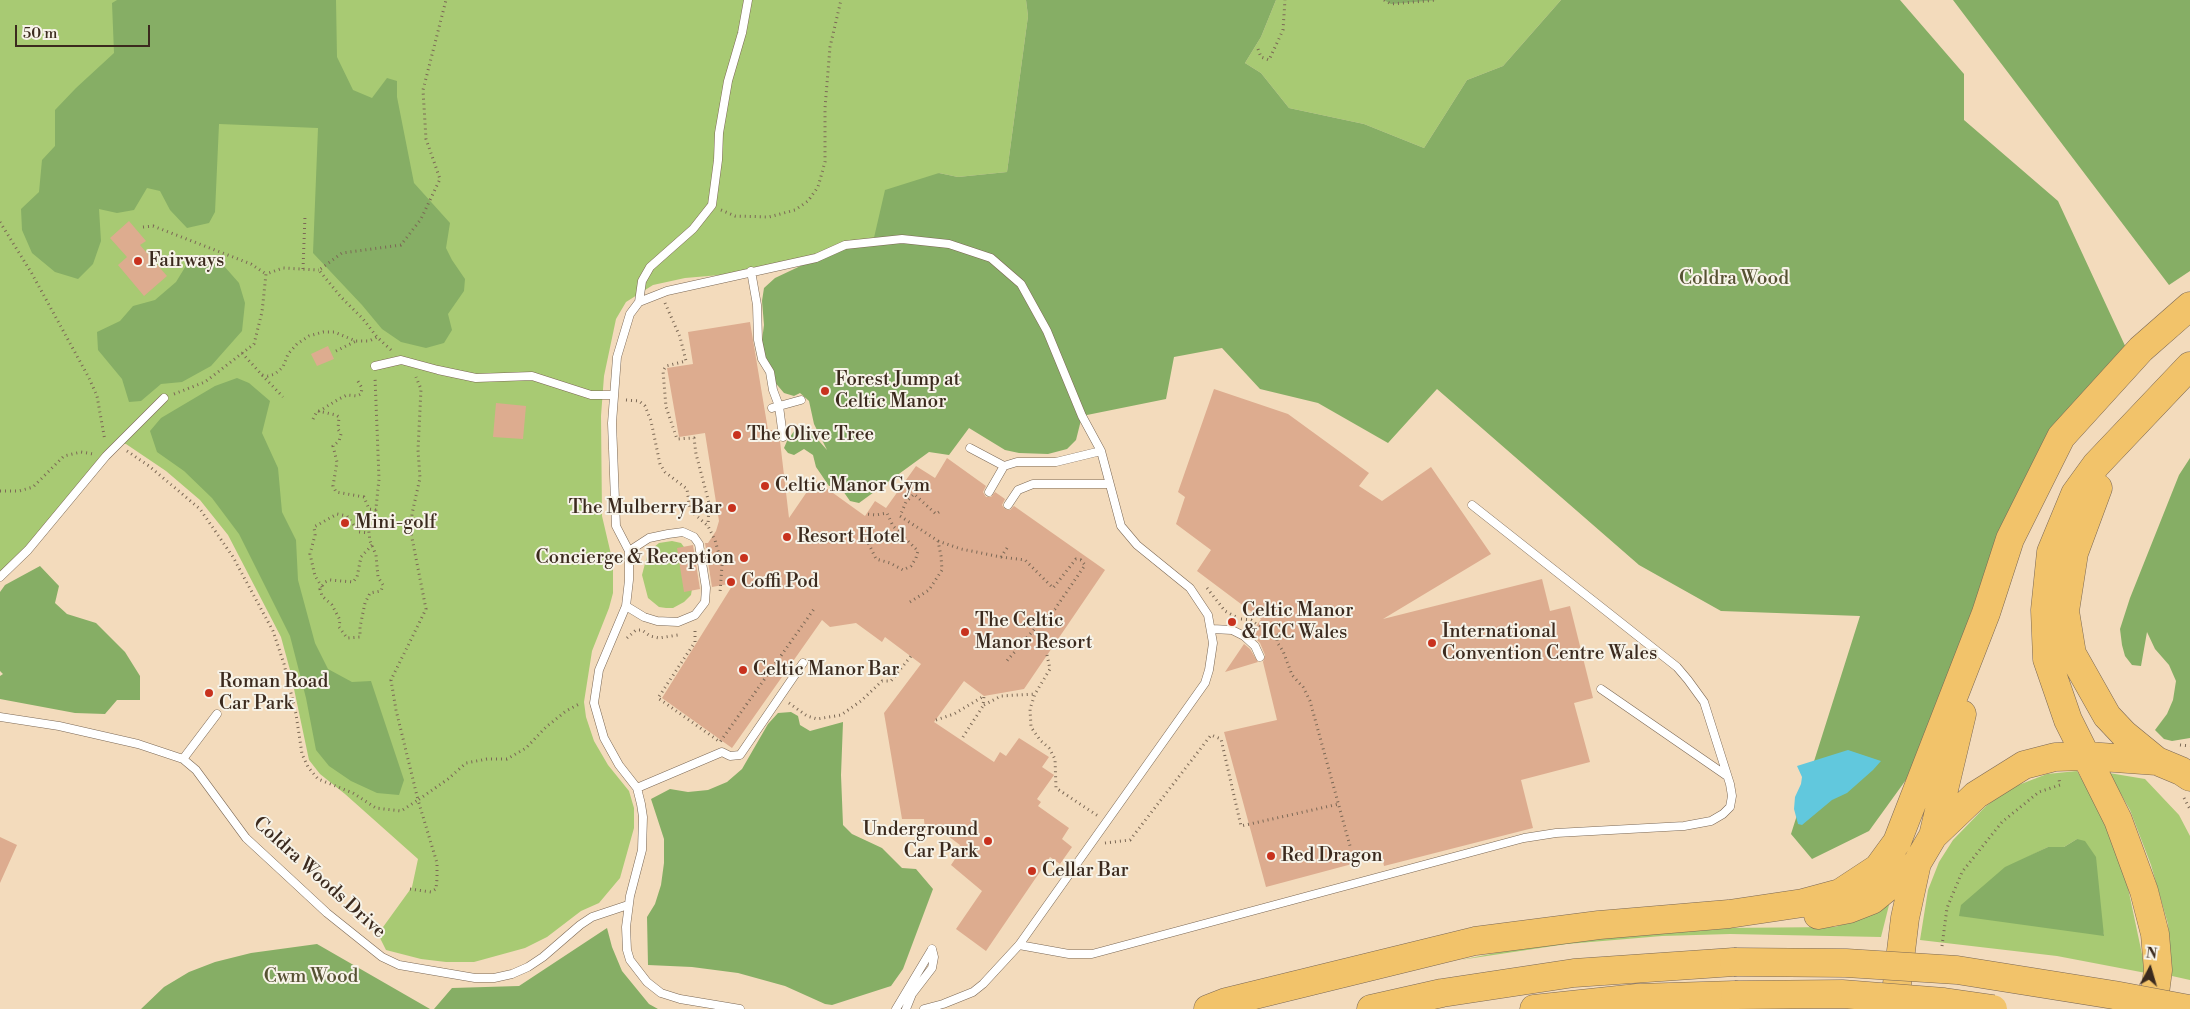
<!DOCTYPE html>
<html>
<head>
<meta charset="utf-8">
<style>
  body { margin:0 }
  #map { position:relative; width:2190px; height:1009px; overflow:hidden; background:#f3dbbc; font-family:"Libre Bodoni",serif }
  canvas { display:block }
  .north { position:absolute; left:2125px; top:944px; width:50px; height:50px; -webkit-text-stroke:4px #f7f3e8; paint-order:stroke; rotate:6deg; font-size:14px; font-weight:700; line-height:20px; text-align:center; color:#3b2a1e }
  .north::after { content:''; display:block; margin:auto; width:18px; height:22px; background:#3b2a1e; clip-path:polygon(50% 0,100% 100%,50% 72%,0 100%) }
  .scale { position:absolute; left:15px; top:25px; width:135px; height:22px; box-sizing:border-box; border:2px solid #3b2a1e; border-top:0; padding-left:6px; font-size:15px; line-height:18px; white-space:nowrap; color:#3b2a1e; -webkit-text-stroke:4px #f7f3e8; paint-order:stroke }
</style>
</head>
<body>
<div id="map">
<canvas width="2190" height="1009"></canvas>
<div class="north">N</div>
<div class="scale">50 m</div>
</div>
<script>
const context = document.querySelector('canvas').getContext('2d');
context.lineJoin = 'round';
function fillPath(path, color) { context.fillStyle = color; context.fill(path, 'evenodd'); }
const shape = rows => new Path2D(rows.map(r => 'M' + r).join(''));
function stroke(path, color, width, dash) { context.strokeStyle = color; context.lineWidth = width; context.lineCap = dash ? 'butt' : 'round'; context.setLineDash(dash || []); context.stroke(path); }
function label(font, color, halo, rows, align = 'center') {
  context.font = font + ' "Libre Bodoni",serif'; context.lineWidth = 4; context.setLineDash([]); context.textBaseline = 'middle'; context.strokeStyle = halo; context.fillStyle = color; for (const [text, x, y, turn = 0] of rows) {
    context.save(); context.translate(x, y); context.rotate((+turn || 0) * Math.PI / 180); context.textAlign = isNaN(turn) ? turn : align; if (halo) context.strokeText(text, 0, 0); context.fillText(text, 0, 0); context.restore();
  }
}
const green = shape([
  [0,0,1026,0,1028,16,1007,172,958,177,939,173,873,242,816,258,743,273,685,278,653,285,626,302,616,319,604,376,601,416,602,516,613,563,613,593,609,608,592,651,584,702,586,717,594,741,608,765,629,791,634,808,634,828,620,878,599,903,581,911,547,937,525,948,474,962,446,962,421,959,386,950,378,934,412,887,418,859,345,794,320,774,309,760,290,670,281,637,228,535,200,500,166,471,126,444,118,444,0,577],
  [1276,0,1561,0,1503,66,1467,80,1424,148,1364,124,1289,108,1261,73,1245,63,1261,37],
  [672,541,681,543,684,547,692,589,691,595,684,602,673,608,666,608,659,607,648,598,642,575,648,552,659,543],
  [2077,771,2108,825,2128,888,2146,973,2057,956,1920,940,1928,890,1939,862,1953,840,1985,807,2008,789,2047,774],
  [2077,839,2104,935,2018,862,2048,847,2064,847],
  [2109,773,2145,779,2179,815,2190,836,2190,980,2172,976,2168,924,2151,865,2130,810],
  [1890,901,1881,937,1730,934,1662,936,1567,944,1460,960,1552,942,1720,928,1835,927,1864,917]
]);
const forest = shape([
  [117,0,336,0,337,57,353,90,372,98,387,78,397,81,397,97,414,183,450,223,446,248,452,260,465,279,464,291,448,314,452,330,444,343,426,348,401,342,382,329,362,305,313,253,318,128,219,124,215,212,209,223,187,228,170,210,160,191,147,188,134,210,117,213,99,209,101,241,93,264,78,279,55,272,32,253,22,230,21,209,39,192,42,160,55,146,55,110,76,88,114,53,112,3],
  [1026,0,1276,0,1261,37,1245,63,1261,73,1289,108,1364,124,1424,148,1467,80,1503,66,1561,0,1900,0,1964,74,1964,120,2058,201,2127,350,2072,406,1916,766,1869,831,1812,859,1791,834,1860,616,1721,611,1639,565,1437,389,1388,443,1318,403,1260,389,1222,348,1174,357,1166,399,1082,416,1076,440,1067,449,1048,454,1019,453,1005,450,969,428,949,455,929,452,859,503,850,501,843,491,841,485,829,486,816,467,813,455,804,449,794,455,788,453,784,448,787,441,797,427,804,424,827,450,814,424,809,401,800,393,794,396,784,393,773,380,774,374,761,348,764,325,762,301,764,288,775,278,845,245,873,242,885,190,939,173,958,177,1007,172,1028,16],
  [1384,0,1437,0,1391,4],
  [1953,0,2190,0,2190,271,2169,285],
  [201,258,224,266,239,283,245,303,242,331,211,366,182,382,161,384,141,401,129,402,122,379,98,350,97,332,120,321,133,306,155,300,176,282,187,264],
  [237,378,249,383,270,401,262,433,278,468,282,512,296,540,298,580,315,643,328,669,352,682,371,681,404,780,399,795,377,793,351,781,329,766,316,750,306,698,290,636,239,534,212,498,184,471,157,452,150,431,161,418,215,386],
  [2190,458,2190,738,2172,741,2164,739,2155,730,2167,714,2173,700,2176,681,2169,665,2155,649,2147,632,2141,666,2132,665,2125,656,2122,645,2120,629,2130,598,2179,475],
  [40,566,59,586,55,603,67,614,96,623,125,652,140,676,140,700,117,700,105,714,75,713,0,699,0,676,3,674,0,671,0,592,5,585],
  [791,712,798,716,800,725,810,731,843,722,841,775,843,825,852,834,882,848,902,868,916,869,933,889,903,969,891,986,832,1005,825,1004,785,986,738,973,692,967,648,965,647,917,655,904,661,885,664,863,664,839,651,799,670,789,688,792,708,790,727,782,742,769,768,724,778,713],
  [2077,839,2085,841,2096,857,2104,936,1959,916,1961,905,2005,867,2048,847,2064,847],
  [607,928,612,947,622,971,649,1004,658,1009,434,1009,452,988,519,986],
  [317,944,430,1009,141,1009,164,987,189,972,215,962,251,953]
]);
const water = shape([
  [1848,750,1881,761,1873,770,1847,793,1832,800,1802,825,1798,824,1794,809,1795,797,1801,784,1802,777,1797,766]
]);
const building = shape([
  [129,221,146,241,140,245,167,276,144,296,118,265,127,257,110,238],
  [750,322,768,430,776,430,780,441,789,518,815,480,865,516,875,501,886,508,916,466,935,478,947,458,986,486,983,492,986,497,991,497,995,492,1005,499,1002,505,1005,509,1010,510,1014,506,1105,570,1024,689,984,696,964,681,934,722,994,762,1000,752,1006,756,1019,738,1049,757,1042,767,1054,775,1037,799,1041,802,1038,806,1069,828,1062,839,1072,847,1060,864,1050,857,986,951,956,929,982,891,951,865,959,853,957,852,960,845,940,830,925,831,924,819,902,819,884,713,921,664,885,637,882,642,856,623,830,627,822,620,732,748,662,698,734,583,712,587,705,543,708,543,716,531,719,521,705,433,679,437,667,368,693,364,688,332],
  [328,346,334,359,317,366,311,354],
  [1214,389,1288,414,1369,473,1359,486,1382,501,1431,467,1491,554,1383,619,1542,579,1550,611,1570,606,1593,698,1574,703,1590,762,1521,780,1533,828,1384,866,1382,856,1266,887,1224,732,1277,720,1263,662,1265,655,1260,643,1251,634,1261,619,1197,571,1211,550,1176,524,1185,497,1178,492],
  [496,403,526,406,523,439,493,437],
  [693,545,700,589,684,592,677,548],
  [1244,644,1250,649,1258,662,1225,672],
  [0,837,17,845,0,883]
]);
const path = shape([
  [1384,0,1391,4,1437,0],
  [1258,49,1261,57,1269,60,1283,30,1285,0],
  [721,210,735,216,769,217,795,210,808,201,818,187,825,162,825,108,830,47,841,0],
  [0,222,31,272,89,378,97,396,105,441],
  [143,227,153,226,251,264,266,274],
  [303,269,305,216],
  [665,303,680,337,686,361,666,366,663,371,666,407,677,439,694,438,696,454,709,503,708,526],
  [391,350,377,337,363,319,340,296,319,270,342,253,401,245,421,219,440,179,426,139,423,90,446,0],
  [336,351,356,341],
  [242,353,262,375,268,376,275,374,283,367,288,354,297,344,309,336,323,332,334,332,356,341,369,341,377,337],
  [262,375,283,397],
  [174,394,205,382,254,344,262,312,266,274,283,268,319,270],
  [626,400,639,401,645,406,651,421,660,464,665,472,687,489,690,510,708,526,715,540,722,565,720,593],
  [318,411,336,415,339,417,338,429,341,434,339,441,333,446,337,462,333,486,336,492,364,497,369,509,376,510],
  [313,419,316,413,339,399,347,395,357,396,361,394,362,388,356,378],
  [127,451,149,466,200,509,233,557,273,631,284,664,296,714,302,754,308,767,318,779,353,793,376,808,401,811,418,800,396,710,391,680,426,609,411,533,412,514,420,478,418,450,421,389,416,377],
  [0,491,19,491,33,487,64,456,81,452,93,454],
  [862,530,876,559,890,563,903,570,911,566,916,558,918,551,893,526,887,513,876,515,866,514],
  [938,541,961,549,1001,557,1009,545],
  [372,545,361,557,357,577,353,582,330,580,325,582,320,589,322,596,332,605,340,620,339,627,347,638,360,637,360,627,365,603,370,593,381,591,383,585,378,577,376,555,370,541,368,525,375,518,379,479,375,377],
  [1001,557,1025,560,1053,588,1076,559,1081,560,1085,565,1055,609,1044,618,1005,663],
  [322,587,315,576,310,554,315,535,314,527,337,514,347,516,359,532,369,533],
  [1207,588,1225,611,1236,617],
  [910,602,929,590,942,570,941,556,938,541,900,516,906,502,914,494,936,514,939,512],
  [1241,619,1251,620,1267,632,1277,635,1277,642,1283,651,1292,675,1303,687,1310,701,1350,846],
  [695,631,695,642,658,698,720,742,814,609],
  [627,638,636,630,642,630,650,636,659,638,678,635],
  [1047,655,1050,669,1035,694,1030,709,1031,727,1040,740,1049,748,1055,759,1056,788,1098,816],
  [789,703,807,716,817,719,841,715,861,701,882,681,891,681,911,656],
  [984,705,1001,696,1035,694],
  [936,720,954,714,984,696,983,706,961,740],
  [2180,745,2190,746],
  [2184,798,2190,809],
  [1105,843,1130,840,1211,735,1221,739,1241,826,1339,804],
  [410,889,431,892,436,889,437,879,437,863,418,800,448,779,466,763,487,759,507,759,526,748,546,727,566,711,581,703],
  [1942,946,1947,908,1962,872,2002,822,2039,792,2060,785,2059,779]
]);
const lane = shape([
  [751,271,757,305,758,340,762,359,770,372,773,390,779,406,783,437],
  [639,302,667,291,816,258,845,245,902,239,949,244,991,258,1021,284,1047,331,1082,416,1101,451,1121,526,1137,545,1190,588,1208,615,1213,643,1209,670,1205,683,1019,945,983,984,973,992,943,1004,924,1009],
  [375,366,401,360,438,370,476,378,532,376,591,395,613,395],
  [772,408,801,400],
  [970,448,1004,466],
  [989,492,1004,466,1017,462,1056,462,1101,451],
  [1008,505,1018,490,1033,484,1109,484],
  [0,577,28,550,106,456,164,398],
  [626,606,644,617,657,621,678,622,695,615,705,602,706,588,699,544,694,537,683,532,668,534,649,538,629,551],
  [1212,629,1232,630,1244,636,1255,646,1260,657],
  [1601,689,1727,776],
  [0,717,59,726,138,744,183,759,196,770,246,838,285,874,327,913,382,957,399,965,475,978,494,978,512,974,528,967,543,957,580,925,592,917,628,905],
  [183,759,217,714],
  [637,788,722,752,730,756,740,755,803,663],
  [1019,945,1069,954,1092,954,1524,838,1556,833,1684,826,1711,821,1723,814,1730,807,1732,796,1730,784,1704,702,1688,680,1677,667,1472,505],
  [740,1009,680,999,661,993,647,982,630,960,627,950,626,927,630,896,642,850,643,817,641,804,637,788,619,765,604,738,594,703,599,670,626,606,629,580,629,551,616,526,612,423,617,357,630,314,639,302,642,281,650,267,693,229,712,205,718,160,719,133,728,81,742,33,748,0],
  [896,1009,932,949],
  [906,1009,912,994,932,968,934,957,932,949]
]);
const highway = shape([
  [2098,488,2074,553,2065,611,2072,654,2107,716,2124,734,2157,761],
  [1933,836,1962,714],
  [1818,915,1849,909,1872,900,1917,863],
  [1208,1009,1226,1002,1475,941,1599,925,1729,914,1803,903,1840,893,1878,868,1897,842,1986,613,2010,539,2061,437,2141,349,2190,306],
  [1371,1009,1442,993,1574,973,1734,962],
  [1534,1009,1637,998,1735,995],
  [1894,1009,1905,918,1917,863,1933,836,1976,795,2024,765,2055,757,2087,756,2157,761,2181,771,2190,777],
  [2153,1009,2158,970,2155,934,2144,891,2118,820,2068,720,2047,659,2045,610,2051,552,2075,494,2096,465,2190,366]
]);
const highwayBridge = shape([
  [1734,962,1846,963,1957,970,2114,995,2189,1009],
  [1735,995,1842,994,1944,1002,1993,1009]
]);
const markers = [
  [138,261,5,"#c8321e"],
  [825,391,5,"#c8321e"],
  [737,435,5,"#c8321e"],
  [765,486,5,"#c8321e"],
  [732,508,5,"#c8321e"],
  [345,523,5,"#c8321e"],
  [787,537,5,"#c8321e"],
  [744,558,5,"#c8321e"],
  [731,582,5,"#c8321e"],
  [1232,622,5,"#c8321e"],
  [965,632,5,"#c8321e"],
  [1432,643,5,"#c8321e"],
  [743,670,5,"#c8321e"],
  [209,693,5,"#c8321e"],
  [988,841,5,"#c8321e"],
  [1271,856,5,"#c8321e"],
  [1032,871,5,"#c8321e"]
];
const poiNames = [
  ["Fairways",148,261],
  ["Forest Jump at",835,380],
  ["Celtic Manor",835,402],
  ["The Olive Tree",747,435],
  ["Celtic Manor Gym",775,486],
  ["The Mulberry Bar",722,508,"right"],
  ["Mini-golf",355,523],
  ["Resort Hotel",797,537],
  ["Concierge & Reception",734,558,"right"],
  ["Coffi Pod",741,582],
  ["Celtic Manor",1242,611],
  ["& ICC Wales",1242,633],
  ["The Celtic",975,621],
  ["Manor Resort",975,643],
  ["International",1442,632],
  ["Convention Centre Wales",1442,654],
  ["Celtic Manor Bar",753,670],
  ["Roman Road",219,682],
  ["Car Park",219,704],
  ["Underground",978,830,"right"],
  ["Car Park",978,852,"right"],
  ["Red Dragon",1281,856],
  ["Cellar Bar",1042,871]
];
const parkNames = [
  ["Coldra Wood",1734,279],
  ["Cwm Wood",311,977]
];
const streetNames = [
  ["Coldra Woods Drive",319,878,42]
];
fillPath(green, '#a8ca73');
fillPath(forest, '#86ae65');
fillPath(water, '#61c8dd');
fillPath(building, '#ddac8f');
stroke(lane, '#7b6855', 9);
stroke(highway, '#7b6855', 29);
stroke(path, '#7b6855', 3, [1, 4]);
stroke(lane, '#fff', 8);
stroke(highway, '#f2c36a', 28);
stroke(highwayBridge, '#7b6855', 29, []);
stroke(highwayBridge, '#f2c36a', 28);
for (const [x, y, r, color] of markers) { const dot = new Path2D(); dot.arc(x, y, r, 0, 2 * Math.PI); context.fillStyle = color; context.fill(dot); stroke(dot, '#f7f3e8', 2); }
label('19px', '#3b2a1e', '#f7f3e8', poiNames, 'left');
label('19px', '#565233', '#f7f3e8', parkNames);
label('19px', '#3b2a1e', '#f7f3e8', streetNames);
</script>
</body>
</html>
